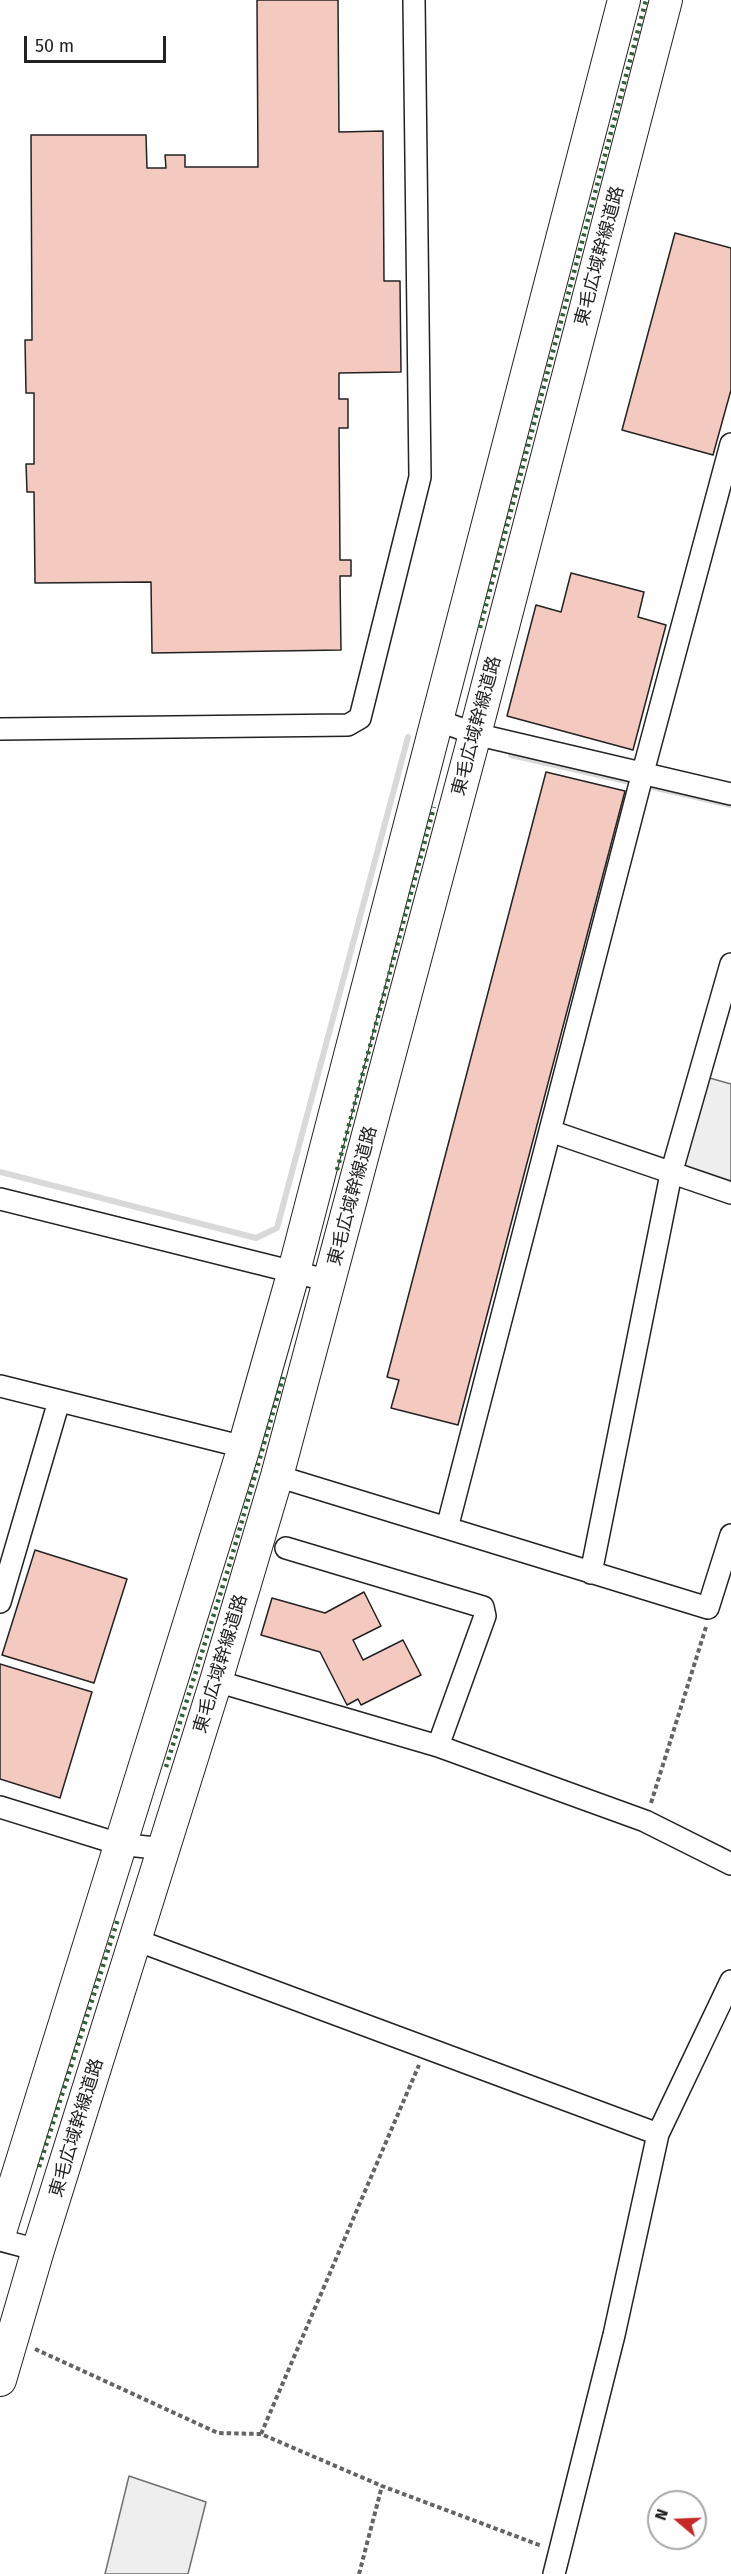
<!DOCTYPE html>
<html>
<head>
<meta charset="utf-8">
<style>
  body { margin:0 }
  #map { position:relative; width:731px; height:2574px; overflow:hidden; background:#fff; font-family:"Fira Sans",sans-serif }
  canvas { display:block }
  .north { position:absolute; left:647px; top:2490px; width:60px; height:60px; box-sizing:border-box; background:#fff; border:2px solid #a7a7a7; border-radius:50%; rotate:289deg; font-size:16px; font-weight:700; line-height:24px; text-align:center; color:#222 }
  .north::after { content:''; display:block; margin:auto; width:21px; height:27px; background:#c62828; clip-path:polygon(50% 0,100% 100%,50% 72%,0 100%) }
  .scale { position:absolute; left:24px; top:36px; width:142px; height:27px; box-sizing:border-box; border:3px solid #222; border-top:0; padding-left:8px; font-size:18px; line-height:21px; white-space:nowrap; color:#222; -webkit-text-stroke:4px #fff; paint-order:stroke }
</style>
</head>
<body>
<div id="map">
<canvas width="731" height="2574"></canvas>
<div class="north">N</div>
<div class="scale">50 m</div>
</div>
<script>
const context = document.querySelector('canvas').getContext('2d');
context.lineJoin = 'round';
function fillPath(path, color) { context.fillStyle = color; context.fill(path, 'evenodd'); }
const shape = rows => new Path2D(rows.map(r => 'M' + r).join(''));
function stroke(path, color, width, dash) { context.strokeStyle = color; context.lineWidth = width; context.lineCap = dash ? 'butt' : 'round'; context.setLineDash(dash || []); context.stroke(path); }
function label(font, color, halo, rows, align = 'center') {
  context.font = font + ' "Fira Sans","Noto Sans JP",sans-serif'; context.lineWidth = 4.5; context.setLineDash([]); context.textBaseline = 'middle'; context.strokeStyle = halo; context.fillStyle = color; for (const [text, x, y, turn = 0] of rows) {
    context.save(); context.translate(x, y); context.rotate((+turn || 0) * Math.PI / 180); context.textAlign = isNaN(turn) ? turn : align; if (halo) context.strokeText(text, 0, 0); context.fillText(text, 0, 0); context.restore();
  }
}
const green = shape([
  [699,1075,731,1084,731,1193,671,1174,699,1075],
  [129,2476,206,2502,188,2574,105,2574,129,2476]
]);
const stream = shape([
  [511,755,731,805],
  [0,1172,256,1238,277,1228,408,737]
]);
const building = shape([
  [257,0,338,0,339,132,383,131,384,281,400,281,401,372,339,373,339,399,348,399,348,428,339,428,340,560,351,560,351,576,340,576,341,650,152,653,151,582,35,583,34,492,27,492,26,464,34,464,34,393,26,393,25,340,32,340,31,135,146,135,147,168,166,168,165,155,185,155,185,167,258,167,257,0],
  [675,233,731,248,731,390,713,455,622,430,675,233],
  [571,573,644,592,638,617,666,625,633,750,507,716,536,605,561,612,571,573],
  [546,772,625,791,458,1425,391,1408,399,1380,387,1377,546,772],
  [35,1550,127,1579,94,1683,2,1655,35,1550],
  [364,1592,381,1626,353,1640,363,1660,403,1640,421,1675,361,1705,358,1699,347,1705,320,1652,261,1635,272,1598,325,1613,364,1592],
  [0,1664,92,1692,60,1798,0,1779,0,1664]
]);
const path = shape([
  [651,1803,706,1627],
  [35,2349,218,2433,261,2434,382,2486,542,2546],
  [261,2434,419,2065],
  [359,2574,382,2486]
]);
const minor = shape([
  [437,720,475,734,731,794],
  [0,729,348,725,360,718,420,477,414,0],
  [550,1131,731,1193],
  [0,1199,330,1281],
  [0,1386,244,1447],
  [277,1476,708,1608,731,1535],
  [447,1528,643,772,731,444],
  [286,1548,483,1607,485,1616,438,1746],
  [591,1573,671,1174,731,964],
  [0,1602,59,1401],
  [216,1681,438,1746,645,1821,731,1864],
  [0,1807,119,1844,164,1849],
  [136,1940,658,2134],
  [0,2240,38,2250],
  [554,2574,614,2335,658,2134,731,1981]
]);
const highway = shape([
  [0,2232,244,1447,294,1271,624,0],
  [0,2380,38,2250,216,1681,277,1476,475,734,666,0]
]);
const hedge = shape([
  [480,628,646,0],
  [337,1170,434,807],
  [166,1767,230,1563,283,1377],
  [39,2167,118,1919]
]);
const streetNames = [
  ["東毛広域幹線道路",600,256,-75],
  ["東毛広域幹線道路",477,726,-75],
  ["東毛広域幹線道路",353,1196,-75],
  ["東毛広域幹線道路",221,1664,-73],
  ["東毛広域幹線道路",77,2128,-73]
];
fillPath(green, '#eee');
stroke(green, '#6f6f6f', 1.5);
stroke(stream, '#d9d9d9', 6);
fillPath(building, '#f3c9c0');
stroke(building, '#222', 1.5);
stroke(minor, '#222', 24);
stroke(highway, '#222', 34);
stroke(path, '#646464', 4, [4.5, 3]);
stroke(minor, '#fff', 21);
stroke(highway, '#fff', 32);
stroke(hedge, '#2f5e38', 4.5, [3, 4.5]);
label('18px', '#222', '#fff', streetNames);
</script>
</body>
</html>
